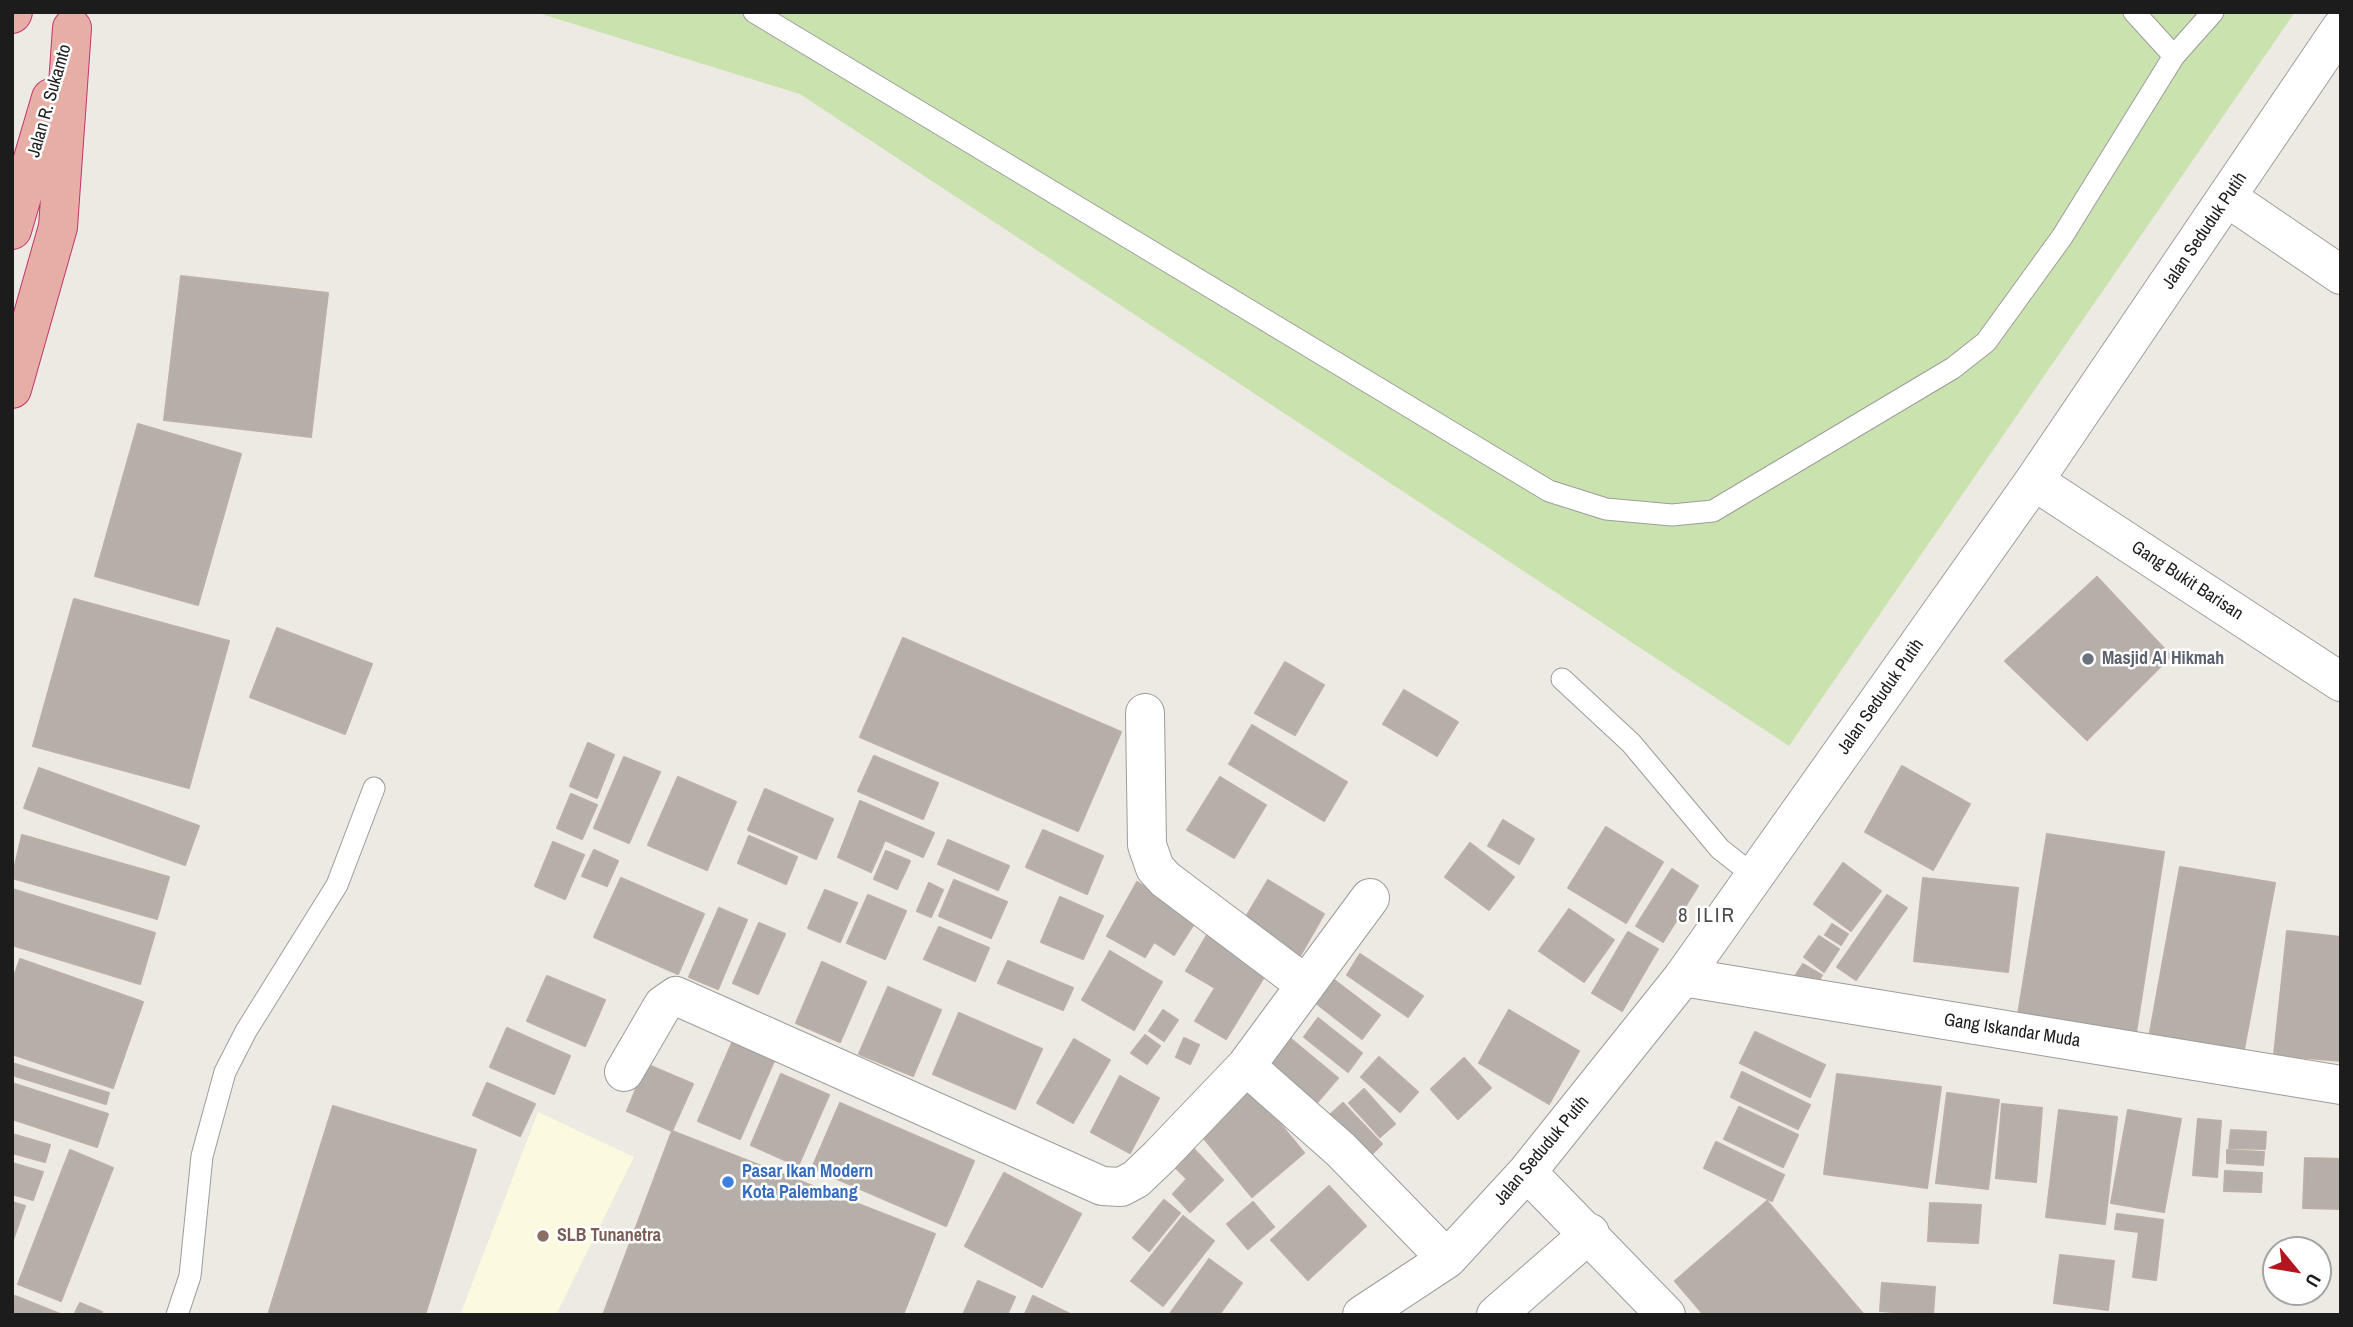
<!DOCTYPE html>
<html>
<head>
<meta charset="utf-8">
<style>
  body { margin:0 }
  #map { position:relative; width:2353px; height:1327px; overflow:hidden; background:#ede9e3; font-family:"Archivo Narrow",sans-serif }
  canvas { display:block }
  .frame { position:absolute; inset:0; border:14px solid #1c1c1c; pointer-events:none }
  .north { position:absolute; left:2262px; top:1236px; width:70px; height:70px; box-sizing:border-box; background:#fff; border:2px solid #a4a4a4; border-radius:50%; rotate:120deg; font-size:19px; font-weight:700; line-height:28px; text-align:center; color:#1c1c1c }
  .north::after { content:''; display:block; margin:auto; width:24px; height:32px; background:#b4151e; clip-path:polygon(50% 0,100% 100%,50% 72%,0 100%) }
</style>
</head>
<body>
<div id="map">
<canvas width="2353" height="1327"></canvas>
<div class="frame"></div>
<div class="north">U</div>
</div>
<script>
const context = document.querySelector('canvas').getContext('2d');
context.lineJoin = 'round';
function fillPath(path, color) { context.fillStyle = color; context.fill(path, 'evenodd'); }
const shape = rows => new Path2D(rows.map(r => 'M' + r).join(''));
function stroke(path, color, width, dash) { context.strokeStyle = color; context.lineWidth = width; context.lineCap = dash ? 'butt' : 'round'; context.setLineDash(dash || []); context.stroke(path); }
function label(font, color, halo, rows, align = 'center') {
  context.font = font + ' "Archivo Narrow",sans-serif'; context.lineWidth = 5; context.setLineDash([]); context.textBaseline = 'middle'; context.strokeStyle = halo; context.fillStyle = color; for (const [text, x, y, turn = 0] of rows) {
    context.save(); context.translate(x, y); context.rotate((+turn || 0) * Math.PI / 180); context.textAlign = isNaN(turn) ? turn : align; if (halo) context.strokeText(text, 0, 0); context.fillText(text, 0, 0); context.restore();
  }
}
const education = shape([
  [538,1112,634,1157,556,1315,460,1315]
]);
const grass = shape([
  [535,12,2295,12,1789,746,800,94]
]);
const building = shape([
  [181,276,328,293,311,437,164,420,181,276],
  [138,424,241,454,198,605,95,576,138,424],
  [2097,577,2171,656,2087,740,2005,661,2097,577],
  [74,599,229,641,189,788,33,746,74,599],
  [277,628,372,664,345,734,250,697,277,628],
  [903,638,1121,732,1078,831,860,737,903,638],
  [1285,662,1324,685,1295,735,1255,713,1285,662],
  [1404,690,1458,722,1437,756,1383,724,1404,690],
  [1252,725,1347,782,1324,821,1229,764,1252,725],
  [588,743,614,755,597,798,570,786,588,743],
  [874,756,938,783,923,819,858,791,874,756],
  [624,757,660,772,629,843,594,828,624,757],
  [1902,766,1970,804,1933,870,1865,832,1902,766],
  [39,768,199,826,185,865,24,808,39,768],
  [678,777,736,802,707,870,648,845,678,777],
  [1220,777,1266,805,1234,858,1187,830,1220,777],
  [765,789,833,819,816,859,748,830,765,789],
  [571,794,597,805,582,839,557,828,571,794],
  [860,801,934,833,923,857,885,840,871,872,838,857,860,801],
  [1503,820,1534,839,1519,864,1488,846,1503,820],
  [1606,827,1663,862,1626,923,1568,888,1606,827],
  [1043,830,1103,856,1087,894,1026,867,1043,830],
  [2047,834,2164,852,2135,1039,2017,1021,2047,834],
  [22,835,169,877,157,919,12,878,22,835],
  [749,836,797,857,786,884,738,863,749,836],
  [948,840,1009,866,998,890,938,864,948,840],
  [553,842,584,855,565,899,535,886,553,842],
  [1470,843,1514,877,1489,910,1445,877,1470,843],
  [594,850,618,861,607,886,582,876,594,850],
  [886,851,910,861,897,889,874,879,886,851],
  [1843,863,1881,891,1851,931,1814,904,1843,863],
  [2180,867,2275,883,2242,1060,2148,1043,2180,867],
  [1672,869,1698,886,1663,942,1636,926,1672,869],
  [621,878,704,914,678,974,594,937,621,878],
  [1923,878,2018,888,2008,972,1914,961,1923,878],
  [954,880,1007,902,991,938,939,916,954,880],
  [1268,880,1324,914,1300,956,1243,922,1268,880],
  [1137,882,1197,919,1174,955,1154,942,1145,957,1107,936,1137,882],
  [929,883,943,890,931,917,917,911,929,883],
  [12,889,155,933,140,984,12,945,12,889],
  [825,890,857,903,840,942,808,928,825,890],
  [868,895,906,911,885,959,847,943,868,895],
  [1887,895,1907,908,1856,980,1837,967,1887,895],
  [1060,897,1103,916,1083,959,1041,942,1060,897],
  [719,908,747,920,718,989,689,977,719,908],
  [1569,909,1614,940,1584,982,1539,951,1569,909],
  [759,923,785,934,758,994,733,983,759,923],
  [1832,924,1848,934,1841,945,1825,935,1832,924],
  [939,927,989,948,975,981,924,959,939,927],
  [2287,931,2341,937,2341,1061,2274,1055,2287,931],
  [1628,932,1658,949,1622,1011,1592,993,1628,932],
  [1207,935,1267,972,1226,1039,1195,1021,1215,988,1186,971,1207,935],
  [1819,936,1839,949,1824,972,1804,957,1819,936],
  [1110,951,1162,982,1134,1030,1082,1000,1110,951],
  [1360,954,1423,996,1408,1017,1347,975,1360,954],
  [20,959,143,1002,113,1088,12,1054,12,982,20,959],
  [1008,961,1073,988,1063,1010,998,983,1008,961],
  [822,962,866,982,840,1042,796,1023,822,962],
  [1803,964,1822,975,1811,994,1791,982,1803,964],
  [547,976,605,1000,585,1046,527,1021,547,976],
  [1329,976,1380,1015,1362,1039,1312,1000,1329,976],
  [888,987,941,1010,913,1076,859,1054,888,987],
  [1163,1010,1178,1020,1164,1041,1149,1031,1163,1010],
  [1509,1010,1579,1051,1549,1104,1479,1063,1509,1010],
  [959,1013,1042,1049,1015,1109,933,1074,959,1013],
  [1318,1018,1362,1053,1348,1072,1304,1037,1318,1018],
  [507,1028,570,1056,554,1094,490,1067,507,1028],
  [1755,1032,1825,1065,1810,1097,1740,1063,1755,1032],
  [1145,1035,1160,1046,1147,1064,1131,1053,1145,1035],
  [1184,1038,1199,1045,1190,1064,1176,1057,1184,1038],
  [1074,1039,1110,1060,1073,1123,1037,1103,1074,1039],
  [1291,1039,1338,1078,1314,1106,1267,1068,1291,1039],
  [732,1043,774,1061,740,1139,698,1121,732,1043],
  [1379,1057,1418,1092,1400,1112,1361,1077,1379,1057],
  [1464,1058,1491,1088,1458,1119,1431,1089,1464,1058],
  [12,1063,109,1093,106,1104,12,1075,12,1063],
  [646,1064,693,1084,672,1131,627,1111,646,1064],
  [1742,1072,1810,1105,1798,1129,1731,1097,1742,1072],
  [781,1074,829,1095,798,1166,751,1145,781,1074],
  [1837,1074,1941,1087,1927,1188,1824,1174,1837,1074],
  [1120,1076,1159,1098,1130,1153,1091,1132,1120,1076],
  [12,1083,108,1114,97,1147,12,1119,12,1083],
  [487,1083,535,1104,520,1136,473,1115,487,1083],
  [1250,1087,1304,1153,1252,1197,1198,1131,1250,1087],
  [1364,1089,1395,1124,1380,1137,1349,1103,1364,1089],
  [1947,1093,1999,1100,1988,1189,1936,1183,1947,1093],
  [840,1103,974,1161,946,1226,812,1168,840,1103],
  [1343,1103,1382,1144,1362,1164,1322,1122,1343,1103],
  [2002,1104,2042,1108,2036,1182,1996,1178,2002,1104],
  [333,1106,476,1150,425,1315,268,1315,333,1106],
  [1739,1107,1798,1135,1783,1167,1724,1139,1739,1107],
  [2059,1110,2117,1117,2105,1224,2046,1217,2059,1110],
  [2128,1110,2181,1119,2164,1212,2111,1203,2128,1110],
  [2198,1119,2221,1121,2217,1177,2193,1175,2198,1119],
  [2231,1130,2266,1132,2265,1149,2229,1148,2231,1130],
  [672,1131,935,1234,903,1315,603,1315,672,1131],
  [12,1134,50,1145,45,1162,12,1153,12,1134],
  [1716,1142,1784,1175,1772,1201,1704,1168,1716,1142],
  [1191,1146,1223,1180,1190,1212,1173,1194,1187,1179,1172,1164,1191,1146],
  [70,1150,113,1168,61,1301,18,1284,70,1150],
  [2227,1150,2264,1152,2263,1165,2227,1163,2227,1150],
  [2305,1158,2341,1159,2341,1209,2303,1208,2305,1158],
  [12,1163,43,1172,33,1200,12,1194,12,1163],
  [2225,1171,2262,1173,2261,1192,2224,1191,2225,1171],
  [1004,1173,1081,1214,1042,1287,965,1246,1004,1173],
  [1329,1186,1366,1226,1308,1280,1271,1240,1329,1186],
  [1164,1200,1180,1213,1149,1251,1133,1238,1164,1200],
  [1767,1201,1864,1315,1704,1315,1675,1281,1767,1201],
  [12,1202,25,1206,12,1243,12,1202],
  [1253,1202,1274,1227,1248,1249,1227,1224,1253,1202],
  [1930,1203,1981,1205,1978,1243,1928,1241,1930,1203],
  [2117,1214,2163,1220,2156,1280,2133,1277,2139,1232,2115,1229,2117,1214],
  [1183,1216,1214,1241,1163,1306,1131,1281,1183,1216],
  [2060,1255,2114,1261,2108,1310,2054,1303,2060,1255],
  [1209,1259,1242,1283,1219,1315,1169,1315,1209,1259],
  [978,1281,1015,1297,1007,1315,963,1315,978,1281],
  [1882,1283,1935,1287,1933,1315,1880,1311,1882,1283],
  [15,1296,60,1314,60,1315,12,1315,15,1296],
  [1033,1296,1072,1315,1025,1314,1033,1296],
  [80,1303,102,1312,100,1315,74,1315,80,1303]
]);
const service = shape([
  [754,12,1549,491,1606,509,1672,515,1713,511,1953,368,1986,342,2062,237,2174,56,2213,12],
  [2134,12,2174,56],
  [1562,679,1631,743,1720,849,1753,875],
  [177,1315,190,1276,202,1156,225,1072,246,1031,337,885,374,788]
]);
const minor = shape([
  [2228,198,2341,275],
  [2034,481,2341,682],
  [1145,713,1147,845,1155,868,1165,879,1306,985],
  [1370,898,1246,1066,1341,1150,1447,1259],
  [1683,977,2341,1085],
  [624,1072,663,1005,676,996,1102,1186,1121,1187,1136,1179,1159,1157,1246,1066],
  [1527,1172,1666,1315],
  [1362,1315,1447,1259,1527,1172,1683,977,2034,481,2341,28],
  [1496,1315,1590,1233]
]);
const trunk = shape([
  [12,14,13,12],
  [12,230,51,98],
  [12,389,58,227,72,28]
]);
const markers = [
  [2088,659,7,"#6b7280"],
  [728,1182,7,"#3f7fe0"],
  [543,1236,7,"#8d6e63"]
];
const streetNames = [
  ["Jalan R. Sukamto",50,101,-74],
  ["Jalan Seduduk Putih",2205,231,-56],
  ["Gang Bukit Barisan",2187,581,33],
  ["Jalan Seduduk Putih",1881,697,-55],
  ["Gang Iskandar Muda",2012,1031,9],
  ["Jalan Seduduk Putih",1542,1151,-50]
];
const worshipNames = [
  ["Masjid Al Hikmah",2102,659]
];
const shopNames = [
  ["Pasar Ikan Modern",742,1172],
  ["Kota Palembang",742,1193]
];
const educationNames = [
  ["SLB Tunanetra",557,1236]
];
const quarterNames = [
  ["8 ILIR",1707,916]
];
fillPath(education, '#fbf9de');
fillPath(grass, '#cae2ae');
fillPath(building, '#b5aea9');
stroke(building, '#bcafa7', 2);
stroke(service, '#9d9d9d', 23);
stroke(minor, '#9d9d9d', 40);
stroke(trunk, '#c4366f', 40);
stroke(service, '#fff', 21);
stroke(minor, '#fff', 38);
stroke(trunk, '#e6aea4', 38);
for (const [x, y, r, color] of markers) { const dot = new Path2D(); dot.arc(x, y, r, 0, 2 * Math.PI); context.fillStyle = color; context.fill(dot); stroke(dot, '#fff', 2.5); }
label('18px', '#1c1c1c', '#fff', streetNames);
label('bold 18px', '#5b616d', '#fff', worshipNames, 'left');
label('bold 18px', '#366cbe', '#fff', shopNames, 'left');
label('bold 18px', '#785e54', '#fff', educationNames, 'left');
context.letterSpacing = '2px';
label('21px', '#4f4f4f', '#fff', quarterNames);
context.letterSpacing = '0px';
</script>
</body>
</html>
